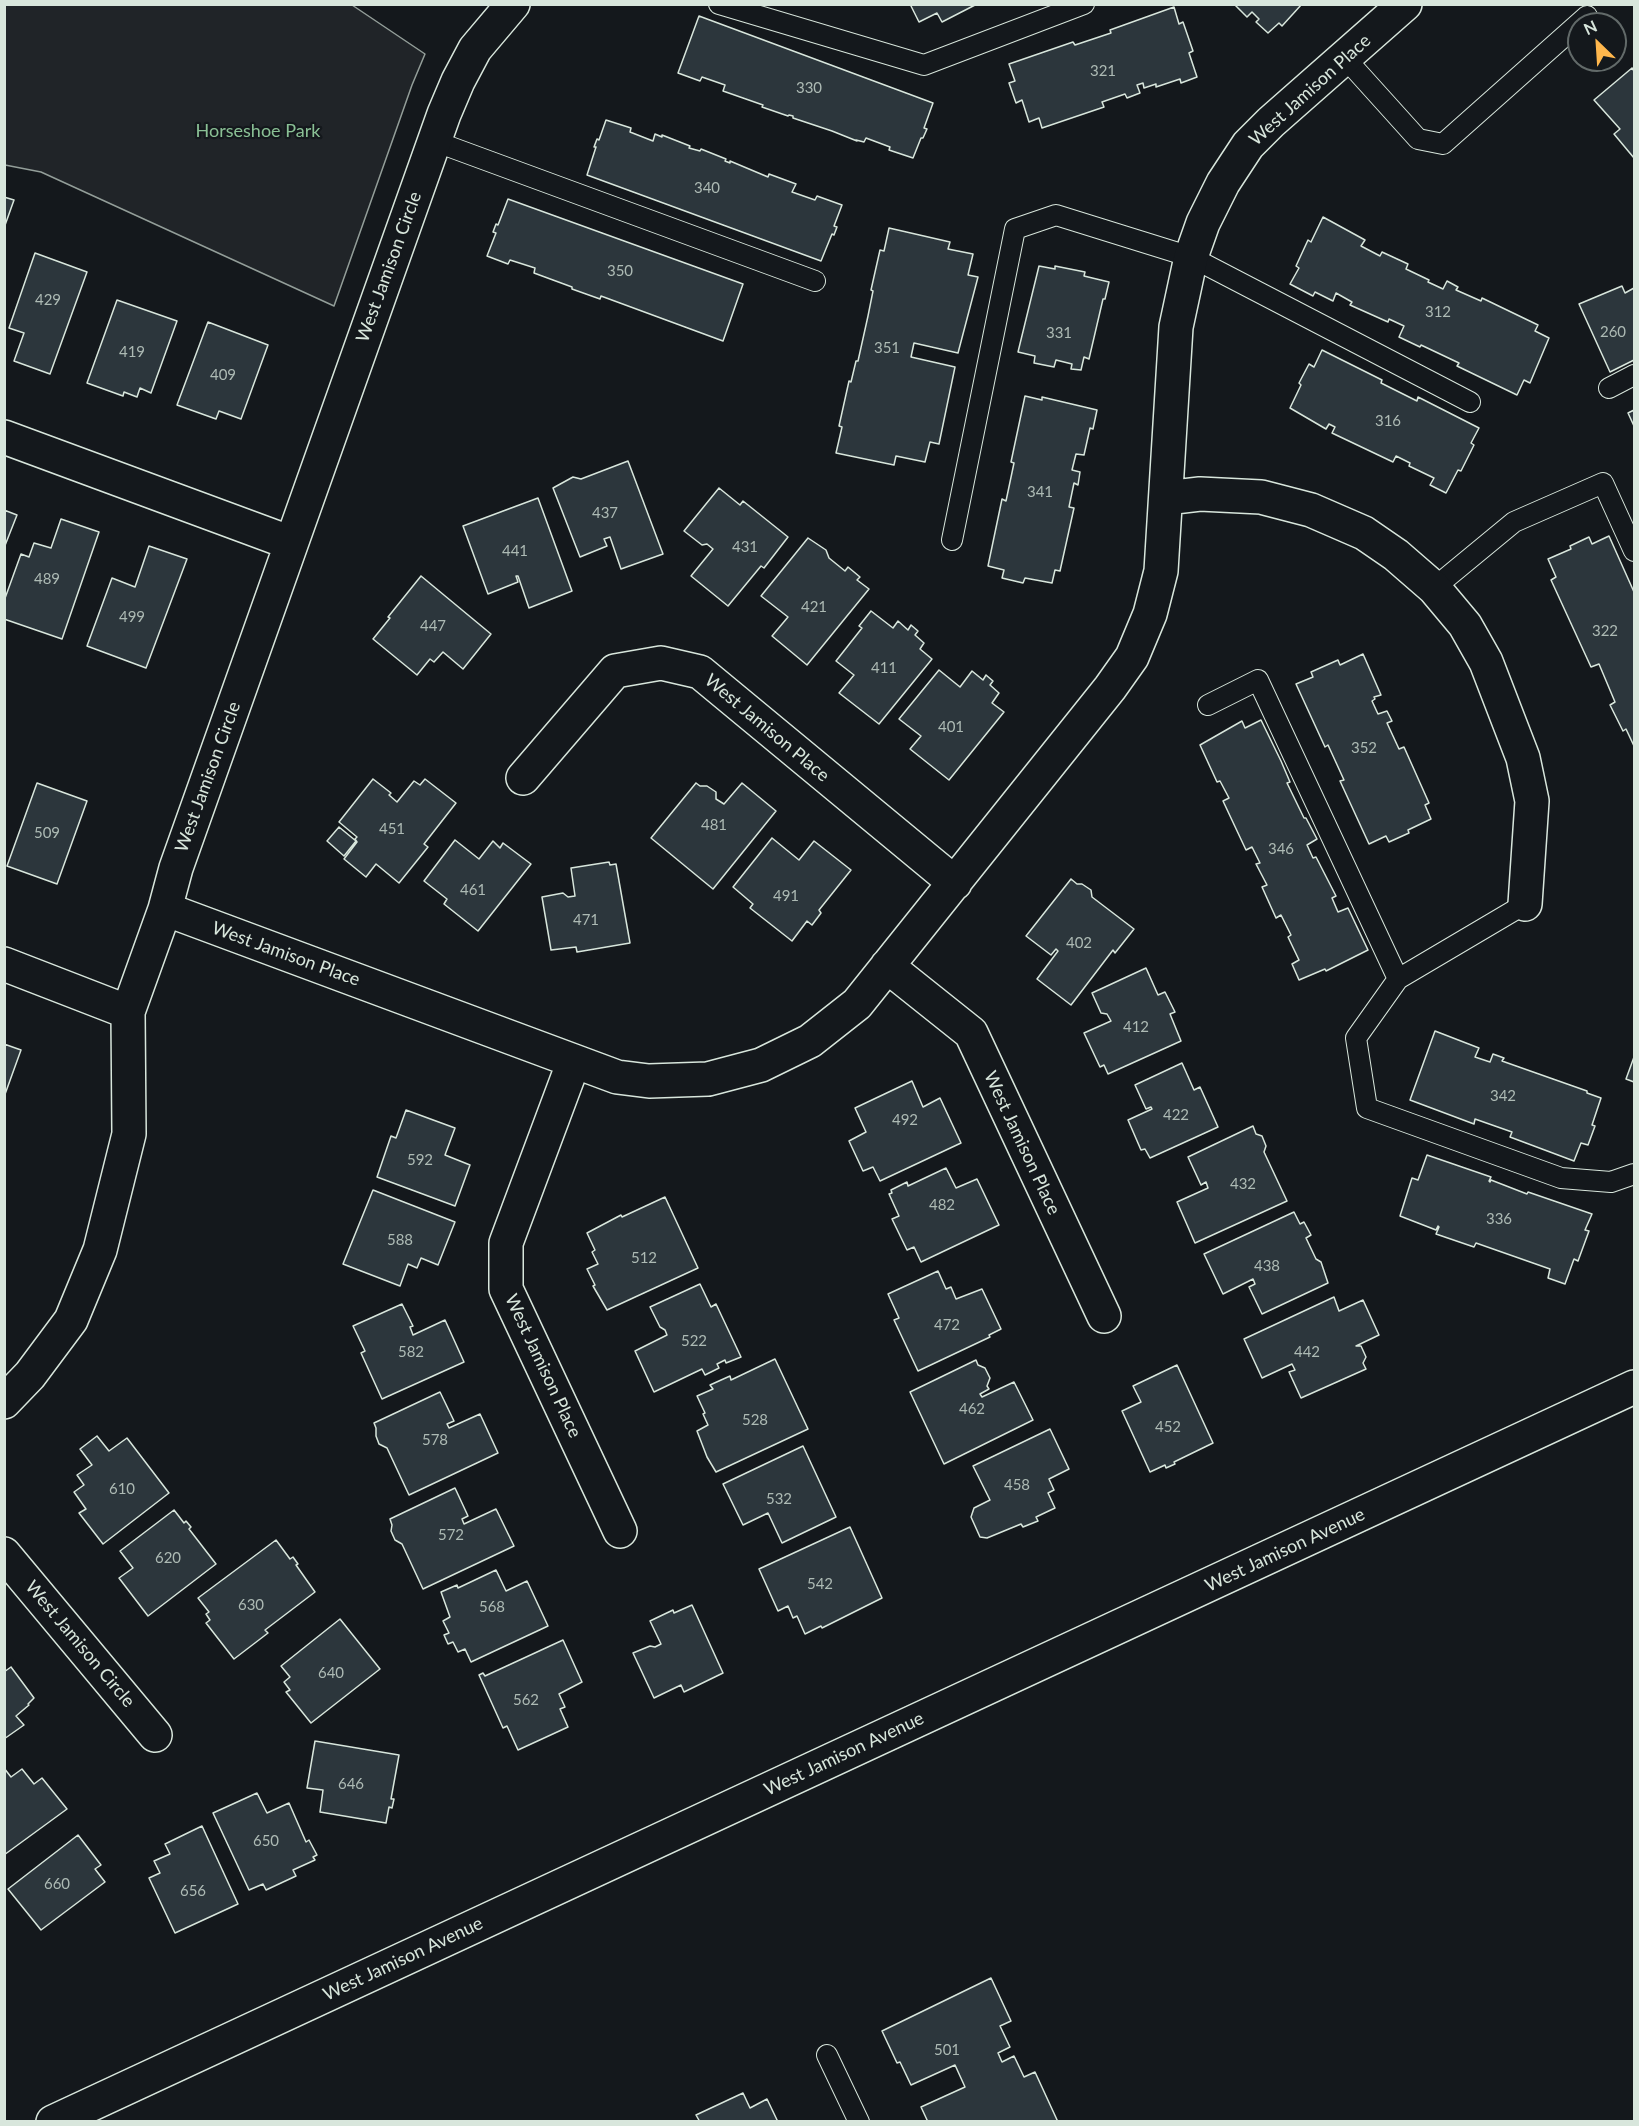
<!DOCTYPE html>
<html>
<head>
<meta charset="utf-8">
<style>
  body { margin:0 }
  #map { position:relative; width:1639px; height:2126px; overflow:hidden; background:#14181c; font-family:Lato,sans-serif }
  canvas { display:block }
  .frame { position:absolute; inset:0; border:6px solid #d8e6dc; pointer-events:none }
  .north { position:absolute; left:1567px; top:12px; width:60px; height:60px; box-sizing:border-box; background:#14181c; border:2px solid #626a69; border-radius:50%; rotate:335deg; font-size:16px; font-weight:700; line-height:24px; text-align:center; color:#d8e6dc }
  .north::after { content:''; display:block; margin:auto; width:21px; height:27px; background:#ffb74d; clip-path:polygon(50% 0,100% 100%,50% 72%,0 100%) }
</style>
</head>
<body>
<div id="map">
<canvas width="1639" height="2126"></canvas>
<div class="frame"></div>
<div class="north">N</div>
</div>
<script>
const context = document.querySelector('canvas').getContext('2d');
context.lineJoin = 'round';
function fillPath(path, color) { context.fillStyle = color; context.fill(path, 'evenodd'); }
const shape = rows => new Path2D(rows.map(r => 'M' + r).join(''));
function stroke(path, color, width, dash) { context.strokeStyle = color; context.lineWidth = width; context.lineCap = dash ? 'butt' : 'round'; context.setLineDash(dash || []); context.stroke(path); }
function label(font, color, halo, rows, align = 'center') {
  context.font = font + ' Lato,sans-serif'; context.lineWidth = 4.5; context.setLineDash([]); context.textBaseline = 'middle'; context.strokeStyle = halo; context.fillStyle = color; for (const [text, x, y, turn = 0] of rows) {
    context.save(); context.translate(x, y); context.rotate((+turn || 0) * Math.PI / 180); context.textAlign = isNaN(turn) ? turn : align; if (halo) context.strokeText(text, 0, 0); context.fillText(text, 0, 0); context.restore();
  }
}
const green = shape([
  [4,5,352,5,425,54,412,85,334,306,41,172,5,165,4,5]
]);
const building = shape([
  [910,4,977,4,942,22,937,13,919,22,910,4],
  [1234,4,1302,4,1282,26,1279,23,1268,33,1256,22,1259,19,1252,12,1247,17,1234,4],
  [1174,7,1179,24,1183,22,1193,51,1189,53,1197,77,1181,83,1180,79,1156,87,1156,84,1144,88,1143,83,1137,85,1140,93,1127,98,1125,94,1102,102,1104,107,1042,128,1039,118,1029,122,1022,100,1016,103,1009,83,1015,81,1009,64,1073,42,1075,45,1111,33,1110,30,1174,7],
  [699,16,933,103,924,128,927,129,923,138,921,138,913,158,889,150,890,147,866,138,864,142,856,140,857,141,832,131,793,118,793,116,789,115,788,116,762,107,763,105,723,91,725,85,702,77,700,81,678,73,699,16],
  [1632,68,1634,71,1634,158,1614,134,1620,129,1594,100,1632,68],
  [606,120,631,128,630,132,653,141,655,134,662,137,662,135,690,146,689,148,700,151,701,149,726,159,725,161,730,163,730,161,768,177,769,174,796,184,792,192,815,200,817,196,842,205,834,226,837,227,834,235,832,234,821,261,587,175,596,147,594,147,597,139,599,140,606,120],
  [4,197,14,200,4,228,4,197],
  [508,199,743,284,723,341,601,296,600,299,572,289,572,287,534,273,535,268,510,260,508,264,487,256,496,233,493,232,496,224,498,225,508,199],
  [1323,217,1365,240,1361,246,1380,256,1382,252,1408,264,1406,269,1429,280,1428,282,1443,289,1447,281,1458,287,1456,290,1481,301,1482,298,1538,325,1535,331,1549,338,1530,383,1524,380,1517,395,1457,366,1459,363,1421,345,1420,347,1399,337,1404,326,1389,319,1388,322,1350,305,1352,302,1336,293,1333,301,1315,292,1313,296,1290,284,1299,268,1296,266,1308,240,1311,242,1323,217],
  [889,228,950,242,948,249,973,254,968,275,978,277,958,353,914,343,911,357,955,367,939,444,930,442,925,462,896,456,894,465,836,453,842,427,839,426,849,381,851,382,856,361,858,361,868,316,873,291,871,290,880,250,884,251,889,228],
  [35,253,87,272,50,374,14,361,24,333,9,328,35,253],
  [1039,266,1055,269,1055,266,1085,272,1084,276,1109,282,1105,299,1103,299,1089,359,1084,357,1081,370,1071,369,1072,364,1056,360,1054,367,1034,363,1035,356,1018,352,1039,266],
  [1622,286,1625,293,1634,288,1634,360,1610,372,1579,304,1622,286],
  [117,300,177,321,151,393,140,388,137,397,124,392,123,396,87,383,117,300],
  [208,322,268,345,241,419,219,411,216,419,177,405,208,322],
  [1322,350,1382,380,1381,383,1417,401,1418,397,1479,428,1471,443,1474,445,1461,471,1458,470,1446,493,1430,485,1434,478,1409,466,1410,463,1396,456,1393,462,1332,433,1335,427,1329,424,1326,429,1290,408,1301,385,1299,383,1309,364,1314,367,1322,350],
  [1025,396,1042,400,1042,397,1097,410,1093,429,1090,428,1084,455,1076,454,1072,470,1080,472,1078,485,1074,483,1069,507,1074,508,1060,571,1055,570,1052,583,1025,578,1023,583,1002,578,1004,570,988,566,1002,499,1006,501,1014,463,1011,462,1025,396],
  [1634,410,1634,426,1628,413,1634,410],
  [628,461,663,554,621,569,610,537,604,539,607,546,580,557,553,488,573,477,581,479,628,461],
  [719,488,740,505,743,501,788,537,764,568,761,566,728,606,691,576,713,549,707,544,702,545,684,531,719,488],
  [538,498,572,591,529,608,518,576,516,576,518,582,488,594,463,526,538,498],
  [4,510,17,515,4,548,4,510],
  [61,519,99,532,62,639,4,619,4,601,21,554,29,557,34,543,51,548,61,519],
  [1609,536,1634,592,1634,746,1626,729,1623,731,1610,705,1615,702,1599,664,1591,667,1551,580,1556,577,1548,559,1571,549,1570,546,1589,537,1592,544,1609,536],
  [808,538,826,550,829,558,845,571,848,567,860,577,857,580,869,589,807,665,772,636,788,617,761,596,808,538],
  [149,546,187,559,146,668,87,646,112,578,135,587,149,546],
  [421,576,491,634,463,669,443,652,434,662,430,659,417,675,373,639,390,618,388,617,421,576],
  [871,611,893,628,898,621,908,630,911,625,918,631,915,635,924,643,920,649,932,659,879,724,839,693,854,675,836,661,862,628,859,626,871,611],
  [1363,654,1381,695,1374,697,1375,699,1372,701,1378,714,1387,711,1392,721,1387,723,1399,749,1404,747,1429,803,1425,805,1431,819,1408,830,1409,833,1389,842,1386,836,1369,844,1340,781,1344,780,1328,745,1325,747,1296,684,1313,677,1311,672,1338,660,1340,665,1363,654],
  [939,670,960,687,972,671,983,680,986,675,993,681,990,685,999,693,992,703,1004,712,949,780,910,749,921,736,899,719,939,670],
  [1261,720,1281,761,1290,782,1287,783,1304,818,1306,818,1317,839,1307,845,1313,858,1316,857,1336,896,1332,898,1338,912,1348,908,1368,950,1326,971,1325,969,1299,980,1292,964,1299,960,1288,937,1291,935,1281,915,1276,918,1262,887,1267,885,1256,864,1260,863,1252,847,1246,850,1223,801,1229,798,1220,781,1217,782,1200,745,1242,721,1245,728,1261,720],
  [373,779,391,793,389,795,397,802,414,781,420,785,425,779,456,803,424,844,428,847,399,883,376,864,366,877,344,859,357,842,355,839,357,837,339,822,373,779],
  [37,783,87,801,57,884,7,866,37,783],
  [696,783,700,786,707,786,716,792,716,799,724,804,742,783,776,811,713,889,651,838,696,783],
  [339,827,356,841,344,856,327,841,339,827],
  [772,838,799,860,814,841,851,870,819,910,821,913,812,925,807,921,792,941,750,908,753,904,733,887,772,838],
  [455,840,479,859,493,841,500,848,503,843,531,864,478,931,444,904,447,899,424,881,455,840],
  [609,862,610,865,616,864,630,943,577,952,576,947,551,950,542,897,563,893,568,897,575,896,571,868,609,862],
  [1071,879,1077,884,1082,884,1091,890,1092,897,1134,929,1115,953,1113,950,1071,1005,1037,979,1058,951,1056,949,1051,955,1026,936,1071,879],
  [1146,968,1158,995,1165,992,1175,1012,1170,1014,1181,1041,1108,1074,1104,1065,1100,1067,1084,1033,1111,1021,1107,1014,1101,1013,1092,993,1146,968],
  [1435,1031,1479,1048,1475,1057,1490,1062,1493,1054,1504,1058,1502,1061,1587,1091,1587,1093,1601,1098,1592,1125,1595,1126,1588,1145,1581,1143,1574,1161,1510,1137,1512,1132,1475,1119,1474,1124,1410,1100,1435,1031],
  [4,1044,21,1050,4,1097,4,1044],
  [1634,1057,1634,1082,1626,1079,1634,1057],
  [1182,1063,1194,1090,1200,1087,1218,1127,1150,1158,1145,1149,1141,1150,1128,1120,1152,1109,1151,1107,1146,1109,1135,1085,1182,1063],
  [912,1081,923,1107,940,1098,961,1143,880,1181,873,1167,863,1171,849,1141,866,1132,855,1108,912,1081],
  [406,1110,455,1128,445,1155,470,1165,455,1206,377,1177,391,1136,396,1138,406,1110],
  [1253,1126,1256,1134,1262,1136,1266,1146,1264,1152,1287,1201,1195,1243,1177,1202,1208,1188,1206,1182,1201,1185,1188,1157,1253,1126],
  [1427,1155,1491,1177,1489,1181,1490,1182,1491,1180,1527,1194,1528,1192,1592,1214,1585,1230,1589,1231,1578,1261,1574,1259,1565,1284,1548,1278,1550,1269,1476,1243,1474,1247,1436,1234,1439,1227,1438,1226,1436,1230,1400,1216,1412,1178,1418,1180,1427,1155],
  [946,1168,956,1188,977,1179,999,1225,921,1262,914,1247,907,1250,892,1219,899,1216,889,1194,892,1193,891,1190,907,1182,908,1186,946,1168],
  [373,1190,455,1222,438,1265,421,1258,417,1268,408,1264,400,1286,343,1264,373,1190],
  [665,1197,698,1268,607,1310,593,1286,595,1285,587,1269,598,1264,592,1252,595,1250,587,1233,621,1215,622,1217,665,1197],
  [1294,1212,1300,1224,1304,1222,1311,1235,1306,1238,1316,1259,1321,1262,1328,1283,1262,1314,1249,1287,1255,1284,1253,1279,1223,1294,1204,1254,1294,1212],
  [938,1271,946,1289,951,1287,956,1299,982,1289,1001,1329,989,1335,990,1337,918,1371,894,1320,899,1318,888,1294,938,1271],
  [700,1284,711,1307,716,1304,741,1357,726,1363,725,1360,717,1364,719,1368,705,1375,702,1369,654,1392,635,1351,667,1335,665,1330,660,1327,650,1307,700,1284],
  [1334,1297,1339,1311,1363,1300,1379,1335,1356,1346,1361,1346,1366,1357,1363,1363,1366,1369,1301,1398,1289,1372,1295,1370,1292,1364,1262,1378,1244,1339,1334,1297],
  [402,1304,413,1326,410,1327,413,1335,445,1320,464,1362,382,1399,361,1353,365,1351,353,1326,402,1304],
  [775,1359,808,1429,716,1472,707,1457,697,1431,708,1425,703,1414,705,1413,697,1396,713,1389,710,1385,730,1376,731,1380,775,1359],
  [976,1360,978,1365,985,1368,990,1378,987,1386,989,1389,980,1394,982,1397,1014,1382,1033,1420,944,1464,910,1392,976,1360],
  [1177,1365,1213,1443,1174,1462,1175,1464,1166,1468,1165,1465,1150,1472,1122,1411,1141,1402,1133,1386,1177,1365],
  [440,1392,454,1421,447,1424,449,1428,480,1414,498,1453,409,1495,387,1448,379,1444,376,1436,376,1428,374,1423,440,1392],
  [1050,1429,1069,1469,1049,1479,1054,1490,1048,1493,1055,1508,1036,1517,1038,1521,1023,1527,1021,1524,987,1538,980,1537,971,1517,974,1508,990,1500,973,1466,1050,1429],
  [97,1436,109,1451,127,1438,169,1493,103,1544,79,1513,86,1509,74,1492,84,1485,77,1475,92,1465,80,1449,97,1436],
  [803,1446,836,1517,782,1543,768,1513,743,1525,723,1484,803,1446],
  [455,1488,468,1516,462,1519,464,1524,496,1509,514,1546,423,1589,402,1544,395,1540,391,1531,392,1525,390,1519,455,1488],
  [174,1510,184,1523,186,1521,191,1527,189,1529,216,1564,148,1616,119,1578,133,1568,120,1551,174,1510],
  [850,1527,882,1598,822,1628,821,1626,805,1634,797,1616,793,1618,788,1606,778,1611,759,1569,850,1527],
  [276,1540,290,1559,293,1557,298,1564,296,1565,315,1592,265,1630,268,1633,234,1659,206,1623,210,1620,206,1614,209,1612,198,1598,276,1540],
  [496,1570,506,1591,527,1581,548,1626,471,1662,465,1649,458,1652,453,1642,448,1644,444,1635,449,1633,443,1621,450,1617,441,1592,457,1585,458,1588,496,1570],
  [692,1605,723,1673,684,1692,681,1685,654,1698,633,1653,650,1646,655,1647,661,1644,650,1621,673,1610,674,1613,692,1605],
  [340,1619,380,1669,311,1723,286,1692,290,1690,284,1682,290,1677,281,1666,340,1619],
  [563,1640,582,1682,559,1694,565,1707,560,1709,568,1727,518,1750,507,1726,503,1728,479,1675,483,1673,485,1676,563,1640],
  [11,1667,34,1698,28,1704,29,1705,16,1716,24,1725,4,1739,4,1672,11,1667],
  [315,1741,399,1755,391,1799,394,1799,392,1808,389,1807,386,1823,320,1812,323,1790,307,1788,315,1741],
  [4,1768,11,1777,22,1769,34,1784,42,1778,67,1809,4,1855,4,1768],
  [257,1793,267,1813,289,1803,306,1842,309,1840,317,1855,313,1857,315,1860,293,1870,296,1876,266,1890,263,1884,249,1890,213,1813,257,1793],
  [202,1826,238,1904,175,1933,149,1878,160,1873,154,1861,170,1854,165,1844,202,1826],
  [78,1835,101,1865,95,1869,105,1882,41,1930,8,1889,78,1835],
  [991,1978,1011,2021,1000,2026,1010,2047,998,2053,1002,2062,1014,2056,1024,2077,1035,2072,1058,2122,928,2122,921,2107,965,2087,955,2065,911,2085,900,2062,897,2063,882,2031,991,1978],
  [743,2093,750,2108,767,2099,778,2122,700,2122,696,2115,743,2093]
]);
const lane = shape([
  [719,4,924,65,1084,4],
  [1345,58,1418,139,1443,144,1587,16],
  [434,141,815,281],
  [1609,388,1634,375],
  [952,540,1015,229,1056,215,1191,257,1470,402],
  [1434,588,1514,522,1603,483,1634,551],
  [1208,705,1258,680,1398,979],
  [1525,904,1398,979,1356,1038,1367,1108,1561,1178,1611,1182,1634,1174],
  [827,2055,859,2122]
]);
const street = shape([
  [4,437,291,543],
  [1166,498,1200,494,1261,497,1311,510,1364,533,1396,555,1434,588,1465,625,1486,662,1523,758,1532,801,1525,904],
  [523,778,615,671,661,663,700,672,955,883],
  [165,909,617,1077,649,1081,708,1079,761,1065,810,1041,857,1004,1110,688,1132,657,1150,614,1161,571,1176,327,1191,257,1203,223,1223,183,1248,145,1271,122,1405,4],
  [4,964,128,1012],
  [887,966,971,1033,1104,1316],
  [574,1061,506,1243,506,1289,620,1531],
  [4,1402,30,1375,71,1320,100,1250,129,1134,128,1012,165,909,176,868,444,114,458,81,475,49,513,4],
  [4,1554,155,1735],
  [53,2122,1634,1387]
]);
const numberNames = [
  ["321",1103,71],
  ["330",809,88],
  ["340",707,188],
  ["350",620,271],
  ["429",48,300],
  ["312",1438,312],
  ["260",1613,332],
  ["331",1059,333],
  ["351",887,348],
  ["419",132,352],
  ["409",223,375],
  ["316",1388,421],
  ["341",1040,492],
  ["437",605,513],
  ["431",745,547],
  ["441",515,551],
  ["489",47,579],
  ["421",814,607],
  ["499",132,617],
  ["447",433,626],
  ["322",1605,631],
  ["411",884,668],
  ["401",951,727],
  ["352",1364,748],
  ["481",714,825],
  ["451",392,829],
  ["509",47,833],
  ["346",1281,849],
  ["461",473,890],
  ["491",786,896],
  ["471",586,920],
  ["402",1079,943],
  ["412",1136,1027],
  ["342",1503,1096],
  ["422",1176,1115],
  ["492",905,1120],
  ["592",420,1160],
  ["432",1243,1184],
  ["482",942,1205],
  ["336",1499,1219],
  ["588",400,1240],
  ["512",644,1258],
  ["438",1267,1266],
  ["472",947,1325],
  ["522",694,1341],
  ["582",411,1352],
  ["442",1307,1352],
  ["462",972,1409],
  ["528",755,1420],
  ["452",1168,1427],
  ["578",435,1440],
  ["458",1017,1485],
  ["610",122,1489],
  ["532",779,1499],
  ["572",451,1535],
  ["620",168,1558],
  ["542",820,1584],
  ["630",251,1605],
  ["568",492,1607],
  ["640",331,1673],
  ["562",526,1700],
  ["646",351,1784],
  ["650",266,1841],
  ["660",57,1884],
  ["656",193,1891],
  ["501",947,2050]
];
const streetNames = [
  ["West Jamison Place",1310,90,-42],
  ["West Jamison Circle",389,267,-70],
  ["West Jamison Place",767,728,40],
  ["West Jamison Circle",208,777,-70],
  ["West Jamison Place",286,954,20],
  ["West Jamison Place",1022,1143,65],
  ["West Jamison Place",543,1366,65],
  ["West Jamison Avenue",1285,1550,-25],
  ["West Jamison Circle",80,1644,50],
  ["West Jamison Avenue",844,1754,-25],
  ["West Jamison Avenue",403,1959,-25]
];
const parkNames = [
  ["Horseshoe Park",258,131]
];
fillPath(green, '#202428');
stroke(green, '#939e99', 1.5);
fillPath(building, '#2c363c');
stroke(building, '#d8e6dc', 1.5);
stroke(lane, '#d8e6dc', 22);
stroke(street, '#d8e6dc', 36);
stroke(lane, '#14181c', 20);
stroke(street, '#14181c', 33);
label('15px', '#adbab4', null, numberNames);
label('18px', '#d8e6dc', '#14181c', streetNames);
label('18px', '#8ac095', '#14181c', parkNames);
</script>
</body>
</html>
